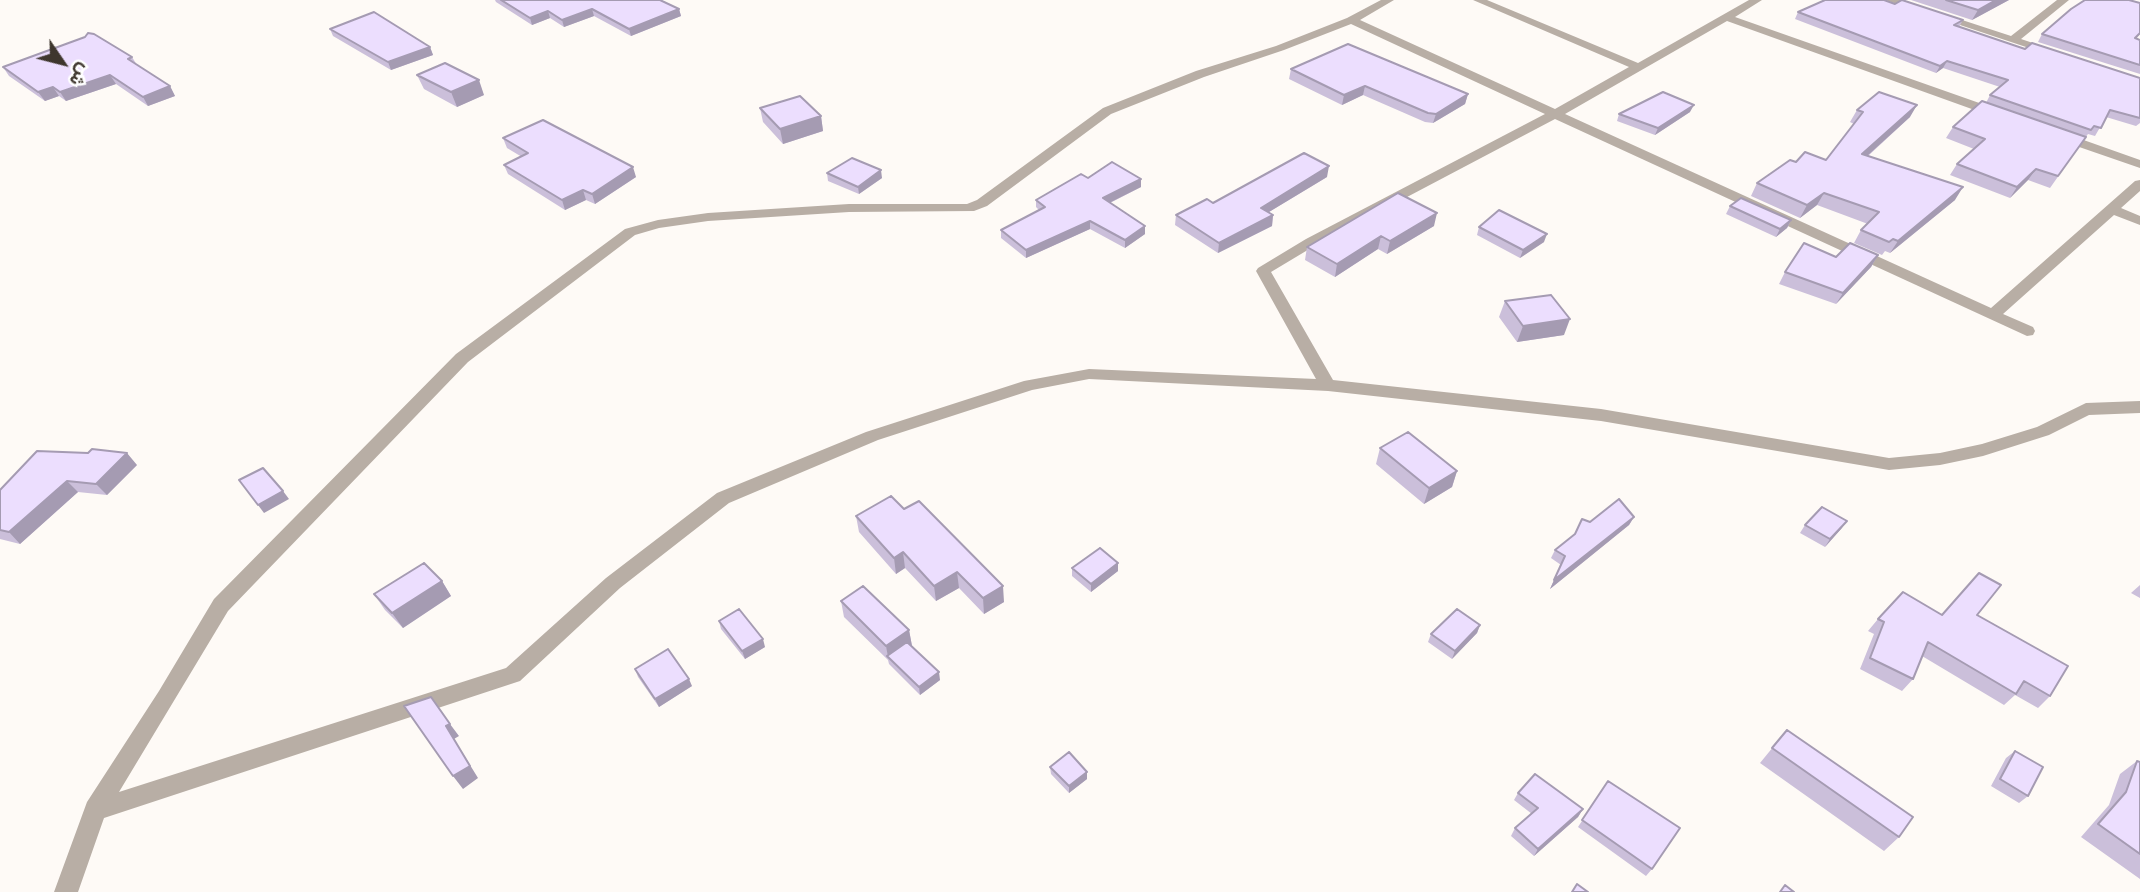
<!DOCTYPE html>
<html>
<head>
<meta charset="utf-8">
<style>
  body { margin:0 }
  #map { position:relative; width:2140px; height:892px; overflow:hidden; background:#fefaf6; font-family:"Roboto Serif",Vazirmatn,serif }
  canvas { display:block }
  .north { position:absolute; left:28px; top:28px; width:70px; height:70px; -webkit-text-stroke:5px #fff; paint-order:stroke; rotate:125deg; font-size:19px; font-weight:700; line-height:28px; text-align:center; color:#3e362d }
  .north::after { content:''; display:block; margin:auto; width:24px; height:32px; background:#3e362d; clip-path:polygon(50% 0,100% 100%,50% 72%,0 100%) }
</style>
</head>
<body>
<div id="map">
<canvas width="2140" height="892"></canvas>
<div class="north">ش</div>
</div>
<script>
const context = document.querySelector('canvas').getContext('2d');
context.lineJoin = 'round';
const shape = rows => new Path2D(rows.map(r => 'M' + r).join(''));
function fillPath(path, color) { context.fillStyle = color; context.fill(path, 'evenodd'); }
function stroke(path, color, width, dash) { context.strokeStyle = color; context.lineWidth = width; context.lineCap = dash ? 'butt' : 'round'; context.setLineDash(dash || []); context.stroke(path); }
const minor = shape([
  [1381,0,1394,0,1360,20,1555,109,1629,67,1473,0,1487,0,1638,63,1749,0,1762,0,1735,17,2002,111,2002,117,1994,117,1727,21,1565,114,1991,308,2135,181,2140,180,2140,191,2121,208,2140,216,2140,225,2114,215,2003,314,2033,327,2035,331,2033,335,2027,336,1555,119,1316,245,1271,272,1333,380,1601,409,1889,458,1940,453,1982,444,2037,427,2086,403,2140,401,2140,413,2089,415,2049,435,1983,456,1940,465,1889,470,1601,421,1328,391,1089,379,1032,390,878,440,729,503,620,588,520,681,104,818,78,892,54,892,87,802,159,691,214,599,456,354,625,229,658,220,708,213,849,204,967,204,977,200,1103,108,1196,71,1276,46,1347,18,1381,0],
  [1351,24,1545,114,1306,239,1258,268,1256,271,1316,379,1089,369,1024,381,866,432,717,493,606,578,506,668,119,792,228,611,468,362,635,235,659,228,708,221,849,212,974,211,987,206,1111,114,1204,77,1284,50,1351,24],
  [1885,0,1901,0,2011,36,2057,0,2069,0,2021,39,2054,50,2056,52,2050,55,1885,0],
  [2061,132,2140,160,2140,168,2056,139,2055,136,2061,132]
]);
const wall = shape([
  [495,0,660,0,679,9,681,16,631,36,594,16,564,27,550,18,532,25,496,2],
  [1911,0,2009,0,1972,20],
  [2140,3,2140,34,2136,39,2140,40,2140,74,2038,42,2042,34],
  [1895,4,1963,20,1959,27,2025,49,2140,78,2140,123,2136,126,2106,117,2095,136,2088,134,2050,188,2028,180,2010,198,1950,175,1957,164,1974,149,1946,138,1953,127,1986,103,1990,95,2000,87,1943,68,1936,73,1795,19,1798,12],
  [330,29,430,47,433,55,391,70,333,36],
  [132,57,137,65,170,86,175,96,148,106,116,84,66,101,59,96,45,101,9,76,3,67],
  [1291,69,1468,94,1465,104,1433,123,1425,122,1363,95,1342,105,1289,79],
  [417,75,484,95,457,107,424,89],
  [760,108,821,116,823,131,783,144,763,122],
  [1857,110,1910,117,1868,156,1955,200,1890,253,1885,251,1882,255,1854,243,1861,230,1868,224,1817,205,1800,218,1751,196,1757,183,1796,162,1826,160,1854,124,1850,122],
  [1690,112,1655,135,1617,121,1619,114],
  [503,138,636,177,595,204,586,200,565,210,508,174,504,165,522,157,507,148],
  [827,173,882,178,859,194,828,181],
  [1327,177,1269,212,1273,215,1272,226,1218,253,1175,225,1176,215,1213,203],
  [1088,178,1141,187,1110,203,1145,234,1125,248,1090,229,1026,258,1001,238,1001,230,1039,210,1036,207,1036,200],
  [1730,206,1791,220,1787,228,1776,237,1726,214],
  [1434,226,1387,254,1378,249,1335,277,1305,260,1307,247],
  [1479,227,1544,242,1520,258,1477,235],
  [1878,255,1871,267,1836,304,1779,284,1785,272,1836,257],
  [1505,301,1564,335,1517,342,1499,317],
  [1380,448,1457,471,1452,487,1424,504,1376,464],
  [137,465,107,495,78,492,20,544,0,539,0,490],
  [904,509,1004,602,984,614,959,588,936,601,905,568,896,574,859,532,856,516],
  [1634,517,1629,525,1550,589,1561,565,1551,558,1555,550,1590,522],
  [1847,521,1841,529,1825,547,1800,533,1805,525],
  [1072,568,1118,571,1091,592,1072,576],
  [442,581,451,596,403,628,385,610,374,594],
  [2140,585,2140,598,2131,593],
  [841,601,909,630,912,646,940,680,920,695,889,664,888,660,844,617],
  [1942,615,1977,615,2050,696,2038,708,2015,695,2004,705,1922,656,1913,679,1902,691,1860,669,1874,634,1868,631,1878,619],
  [719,621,765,647,745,659,721,629],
  [1480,625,1477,633,1452,659,1428,642,1431,634],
  [635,669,692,686,659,707,638,677],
  [1787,730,1899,837,1884,851,1760,763],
  [2015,751,2028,796,2019,803,1991,786,2006,758],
  [2137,761,2140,762,2140,879,2081,837,2109,805,2120,774],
  [1050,767,1087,772,1087,779,1069,793,1051,774],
  [1608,781,1652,869,1646,876,1578,827],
  [1518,793,1583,809,1578,817,1534,856,1511,836,1515,828,1532,814,1514,800]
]);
const shadedWall = shape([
  [1996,0,2009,0,1972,20,1978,10],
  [592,9,594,16,564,27,562,20],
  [679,9,681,16,631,36,629,29],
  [548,11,550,18,532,25,530,18],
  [430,47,433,55,391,70,388,62],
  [1947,61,1943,68,1936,73,1940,66],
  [110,75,116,84,66,101,60,92],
  [479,80,484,95,457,107,451,92],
  [170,86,175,96,148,106,143,97],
  [1365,86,1363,95,1342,105,1344,95],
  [53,87,59,96,45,101,38,92],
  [1468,94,1465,104,1433,123,1436,114],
  [1694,105,1690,112,1655,135,1658,128],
  [1917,105,1910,117,1856,166,1862,154],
  [821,116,823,131,783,144,780,129],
  [1329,166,1327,177,1259,218,1261,208],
  [633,167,636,177,595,204,592,194],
  [2036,169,2028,180,2010,198,2017,187],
  [881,170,882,178,859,194,858,187],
  [1141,179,1141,187,1103,206,1103,198],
  [1963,187,1955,200,1890,253,1898,241],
  [583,190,586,200,565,210,562,200],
  [1824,193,1817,205,1800,218,1807,205],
  [1437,213,1434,226,1387,254,1390,241],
  [1273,215,1272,226,1218,253,1219,243],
  [1791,220,1787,228,1776,237,1780,229],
  [1090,221,1090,229,1026,258,1026,250],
  [1145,226,1145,234,1125,248,1125,240],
  [1547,234,1544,242,1520,258,1523,250],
  [1381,236,1378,249,1335,277,1337,264],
  [1878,255,1871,267,1836,304,1843,293],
  [1570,319,1564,335,1517,342,1523,326],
  [127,453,137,465,107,495,96,484],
  [1457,471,1452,487,1424,504,1429,488],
  [67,481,78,492,20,544,9,532],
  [283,491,289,499,264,513,258,505],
  [1634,517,1629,525,1550,589,1554,580],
  [1847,521,1841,529,1825,547,1830,539],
  [903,552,905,568,896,574,894,558],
  [1118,563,1118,571,1091,592,1091,584],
  [957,572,959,588,936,601,934,586],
  [442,581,451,596,403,628,392,613],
  [1003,586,1004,602,984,614,983,598],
  [1480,625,1477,633,1452,659,1455,651],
  [909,630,912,646,888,657,886,646],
  [763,639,765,647,745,659,742,651],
  [939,672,940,680,920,695,919,687],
  [689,679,692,686,659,707,655,699],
  [450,724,459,736,454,739,478,778,463,789,453,776,446,726],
  [1087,772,1087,779,1069,793,1069,786],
  [1583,809,1578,817,1534,856,1538,849]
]);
const building = shape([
  [501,0,660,0,679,9,629,29,592,9,562,20,548,11,530,18,501,0],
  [1825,0,1884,0,1895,4,1902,0,1963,20,1954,25,2025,49,2032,43,2140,78,2140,118,2110,110,2101,128,2094,126,2091,130,1990,95,2008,80,1947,61,1940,66,1798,12,1825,0],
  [1946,0,1996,0,1978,10,1946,0],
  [2085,0,2129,0,2140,3,2140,33,2135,38,2140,40,2140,65,2042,34,2071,9,2085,0],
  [374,12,430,47,388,62,330,29,374,12],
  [88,33,94,34,132,57,128,59,170,86,143,97,110,75,60,92,53,87,38,92,3,67,85,37,88,33],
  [1348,44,1468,94,1436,114,1428,113,1365,86,1344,95,1291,69,1348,44],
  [445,63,479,80,451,92,417,75,445,63],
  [1663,92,1694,105,1658,128,1619,114,1663,92],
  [1879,92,1917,105,1862,154,1963,187,1898,241,1893,239,1889,242,1861,230,1879,212,1824,193,1807,205,1757,183,1790,160,1796,162,1805,152,1826,160,1863,112,1857,110,1879,92],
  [800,96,821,116,780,129,760,108,800,96],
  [1982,101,2086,137,2058,176,2036,169,2017,187,1957,164,1985,139,1953,127,1982,101],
  [543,120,633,167,592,194,583,190,562,200,504,165,528,153,503,138,543,120],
  [1304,153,1329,166,1261,208,1273,215,1219,243,1176,215,1207,199,1213,203,1304,153],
  [852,158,881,170,858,187,827,173,852,158],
  [1112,162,1141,179,1103,198,1145,226,1125,240,1090,221,1026,250,1001,230,1045,207,1036,200,1081,174,1088,178,1112,162],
  [1398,193,1437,213,1390,241,1381,236,1337,264,1307,247,1398,193],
  [1741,198,1791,220,1780,229,1730,206,1741,198],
  [1499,210,1547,234,1523,250,1479,227,1499,210],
  [1804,243,1836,257,1850,243,1878,255,1843,293,1785,272,1804,243],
  [1551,295,1570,319,1523,326,1505,301,1551,295],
  [1408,432,1457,471,1429,488,1380,448,1408,432],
  [92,449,127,453,96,484,67,481,9,532,0,530,0,490,37,451,88,453,92,449],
  [263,468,283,491,258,505,239,480,263,468],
  [891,496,904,509,919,501,1003,586,983,598,957,572,934,586,903,552,894,558,856,516,891,496],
  [1619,499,1634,517,1554,580,1565,556,1555,550,1575,534,1582,519,1590,522,1619,499],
  [1822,507,1847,521,1830,539,1805,525,1822,507],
  [1100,548,1118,563,1091,584,1072,568,1100,548],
  [424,563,442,581,392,613,374,594,424,563],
  [1979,573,2001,585,1977,615,2068,666,2050,696,2024,681,2016,694,1928,642,1913,679,1870,658,1884,622,1878,619,1903,592,1942,615,1979,573],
  [863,586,909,630,886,646,841,601,863,586],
  [739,609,763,639,742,651,719,621,739,609],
  [1457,609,1480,625,1455,651,1431,634,1457,609],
  [907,642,939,672,919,687,887,656,907,642],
  [668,649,689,679,655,699,635,669,668,649],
  [431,697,450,724,446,726,470,766,453,776,404,706,431,697],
  [1787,730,1913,817,1899,837,1772,748,1787,730],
  [2015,751,2043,767,2028,796,2000,779,2015,751],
  [1069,752,1087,772,1069,786,1050,767,1069,752],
  [2137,761,2140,762,2140,854,2098,824,2126,792,2137,761],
  [1535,774,1583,809,1538,849,1515,828,1538,808,1518,793,1535,774],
  [1608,781,1680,828,1652,869,1582,820,1608,781],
  [1577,884,1588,892,1572,892,1577,884],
  [1785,885,1794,892,1780,892,1785,885]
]);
fillPath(minor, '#b8aea5');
fillPath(wall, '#cbbfda');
fillPath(shadedWall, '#a59bb2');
fillPath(building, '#ecdefe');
stroke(building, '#a59bb2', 2);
</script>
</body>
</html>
